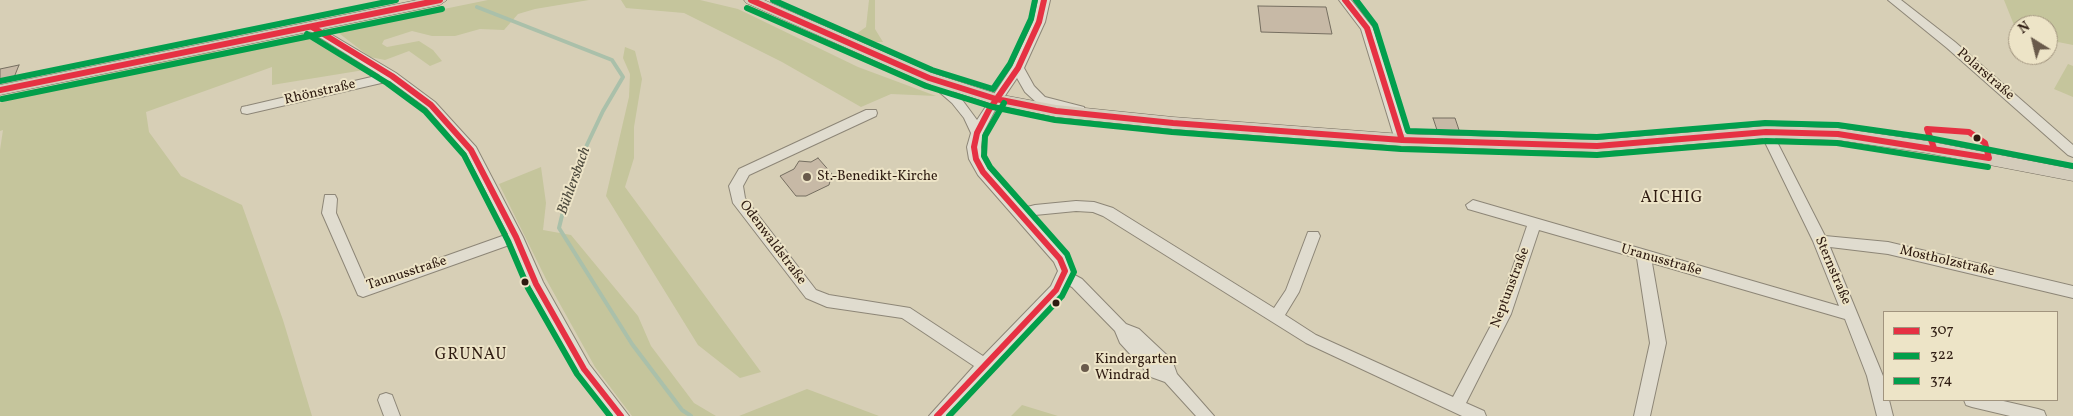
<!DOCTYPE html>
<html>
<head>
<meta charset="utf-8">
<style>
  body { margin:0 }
  #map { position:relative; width:2073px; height:416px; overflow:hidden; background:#d7cfb6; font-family:Vollkorn,serif }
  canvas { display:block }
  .legend { position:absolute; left:1883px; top:311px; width:175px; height:90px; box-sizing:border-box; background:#ede4c7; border:1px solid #a1947e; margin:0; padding:6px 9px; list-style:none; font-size:15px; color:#2e1b11 }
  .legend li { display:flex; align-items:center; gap:10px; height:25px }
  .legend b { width:25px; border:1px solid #a1947e }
  .north { position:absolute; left:2008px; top:15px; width:50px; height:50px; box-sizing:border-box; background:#ede4c7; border:1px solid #a1947e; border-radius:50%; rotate:324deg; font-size:14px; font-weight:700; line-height:20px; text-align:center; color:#2e1b11 }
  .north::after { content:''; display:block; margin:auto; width:18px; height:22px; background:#695a4b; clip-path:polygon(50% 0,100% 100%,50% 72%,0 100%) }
</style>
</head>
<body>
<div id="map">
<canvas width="2073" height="416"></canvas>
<ul class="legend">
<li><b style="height:6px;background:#e63143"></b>307</li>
<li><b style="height:6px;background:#029f4a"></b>322</li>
<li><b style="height:6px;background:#029f4e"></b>374</li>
</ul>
<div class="north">N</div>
</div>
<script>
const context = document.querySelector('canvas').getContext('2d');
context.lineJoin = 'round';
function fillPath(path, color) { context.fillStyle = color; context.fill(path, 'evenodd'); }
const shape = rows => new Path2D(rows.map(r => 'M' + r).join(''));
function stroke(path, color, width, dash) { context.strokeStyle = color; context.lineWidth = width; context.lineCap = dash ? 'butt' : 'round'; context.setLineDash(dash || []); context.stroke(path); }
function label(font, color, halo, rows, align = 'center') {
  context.font = font + ' Vollkorn,serif'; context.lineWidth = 4; context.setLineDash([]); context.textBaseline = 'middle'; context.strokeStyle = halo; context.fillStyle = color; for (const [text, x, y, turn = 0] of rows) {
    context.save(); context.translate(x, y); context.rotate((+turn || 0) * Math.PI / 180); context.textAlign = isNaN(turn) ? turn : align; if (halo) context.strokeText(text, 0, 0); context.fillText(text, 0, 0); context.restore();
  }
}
const green = shape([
  [488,0,589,0,535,9,518,14,504,30,480,29,455,36,432,36,412,31,384,40,382,44,387,47,419,41,433,50,442,61,430,66,409,51,385,60,370,57,336,31],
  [621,0,700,0,738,9,858,67,936,96,891,94,861,107,782,62,684,13,626,8],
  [869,0,875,0,875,29,883,42,874,42,856,34,866,27],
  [2004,0,2073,0,2073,45,2048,40,2048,25,2018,25,2018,35],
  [308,37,320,37,358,62,364,70,272,85,272,67,146,112,149,132,181,176,242,205,283,320,312,416,0,416,0,150,3,130,0,131,0,103,14,94,211,52,243,52],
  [625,47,635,51,642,79,634,127,634,158,625,187,761,372,740,378,698,345,606,196,629,97,630,74,623,58],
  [2068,64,2073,66,2073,97,2054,89],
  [541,167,546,203,543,230,571,235,638,316,651,346,694,403,716,416,632,416,595,367,546,279,499,184],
  [807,389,879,416,739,416],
  [1022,405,1058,416,1011,416]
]);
const stream = shape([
  [477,7,612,60,623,77,603,111,585,149,568,191,559,228,632,344,682,410,691,416]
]);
const building = shape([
  [1258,6,1326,7,1332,34,1261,32,1258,6],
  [19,65,13,80,0,83,0,69,19,65],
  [1433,118,1455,118,1460,133,1438,133,1433,118],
  [818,158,832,174,829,185,806,196,796,196,780,176,794,169,799,161,811,162,818,158]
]);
const minor = shape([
  [1038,0,1050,0,1045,22,1024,68,1034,86,1045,97,1084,107,1085,110,1079,114,1037,103,1025,92,1017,78,994,112,983,133,981,147,983,159,988,169,1023,208,1035,205,1076,201,1094,202,1113,208,1274,308,1286,290,1308,232,1318,232,1320,236,1299,292,1285,315,1316,335,1453,397,1497,314,1527,226,1468,209,1466,205,1473,200,1839,306,1813,241,1760,132,1766,127,1772,132,1825,236,1888,242,2073,286,2073,298,1888,254,1830,247,1883,376,1884,400,1889,400,1893,416,1877,416,1867,376,1845,319,1652,263,1666,343,1650,416,1634,416,1650,343,1637,258,1539,230,1511,314,1466,403,1484,411,1486,416,1462,416,1306,343,1103,216,1093,212,1076,211,1035,215,1031,217,1065,255,1072,271,1071,273,1082,279,1126,324,1139,329,1172,360,1177,374,1214,416,1196,416,1165,382,1151,377,1120,343,1115,331,1072,287,1066,284,1061,294,947,416,929,416,974,366,902,318,827,307,806,298,733,203,729,186,739,169,866,110,876,110,877,113,876,116,749,175,743,186,745,198,816,290,829,295,910,308,983,356,1051,286,1058,271,1054,262,978,175,969,159,967,147,971,133,964,118,952,103,923,78,929,74,933,75,960,97,977,120,1012,67,1033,22,1038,0],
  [1339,0,1351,0,1373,28,1409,140,1407,143,1402,145,1395,140,1361,29,1339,0],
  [1888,0,1901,0,1955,42,2073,145,2073,157,2068,155,1947,48,1888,0],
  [312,23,396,73,435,102,476,147,523,237,543,282,589,364,629,416,612,416,579,374,529,284,512,244,363,297,358,295,322,213,325,195,335,195,337,199,336,213,367,284,508,234,466,153,427,108,390,81,247,114,242,113,241,110,242,107,247,106,380,75,308,30,306,27,312,23],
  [386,393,392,395,400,416,384,416,378,400,380,395,386,393],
  [1964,400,1999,400,2038,409,2044,411,2046,416,2010,416,1972,407,1966,405,1964,400]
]);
const major = shape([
  [417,0,447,0,440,5,0,95,0,85,417,0],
  [744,0,764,0,935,74,997,94,1056,105,1173,117,1402,134,1597,140,1766,126,1838,128,1927,141,2073,169,2073,181,1927,153,1838,140,1766,138,1597,152,1402,146,1173,129,1056,117,996,105,923,82,746,3,744,0]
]);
const bus1 = shape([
  [751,0,929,78,996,99,1056,111,1173,123,1402,140,1597,146,1766,132,1838,134,1989,158,1985,143,1969,132,1927,129,1934,148],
  [1345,0,1367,28,1402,140],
  [312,27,392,76,431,105,471,150,516,237,536,284,584,369,621,416],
  [0,90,440,0],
  [937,416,1056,290,1065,271,1060,259,983,172,976,159,974,147,977,133,989,110,1018,68,1039,22,1044,0]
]);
const bus2 = shape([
  [747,8,926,86,993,107,1055,120,1172,132,1401,149,1597,155,1766,141,1837,143,1988,167],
  [307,34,387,83,425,111,464,155,508,241,528,288,577,374,610,416],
  [2,99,442,9],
  [949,416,1062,296,1074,272,1067,254,990,167,984,156,985,136,1004,103]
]);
const bus3 = shape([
  [773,0,932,70,993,89,1010,64,1031,19,1035,0],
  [1356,0,1375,25,1408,131,1597,137,1765,123,1838,125,1929,138,2073,166],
  [0,81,396,0]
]);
const markers = [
  [1977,138,4.5,"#2e1b11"],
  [807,177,5,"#695a4b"],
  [525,282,4.5,"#2e1b11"],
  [1056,303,4.5,"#2e1b11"],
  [1085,368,5,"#695a4b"]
];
const streetNames = [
  ["Polarstraße",1985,75,41],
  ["Rhönstraße",320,93,-13],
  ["Odenwaldstraße",772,243,53],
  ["Uranusstraße",1661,261,16],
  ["Mostholzstraße",1947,262,13],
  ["Sternstraße",1832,271,67],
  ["Taunusstraße",407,274,-18],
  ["Neptunstraße",1511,288,-69]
];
const poiNames = [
  ["St.-Benedikt-Kirche",817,177],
  ["Kindergarten",1095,360],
  ["Windrad",1095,376]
];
const waterNames = [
  ["Bühlersbach",575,181,-70]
];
const quarterNames = [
  ["AICHIG",1672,199],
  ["GRUNAU",471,356]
];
fillPath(green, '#c5c59c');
stroke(stream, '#aac0aa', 4);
fillPath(building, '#c7b9a6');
stroke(building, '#756e60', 1);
stroke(minor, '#8d8677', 2);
stroke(major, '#756e60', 1);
fillPath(minor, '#e0dccf');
fillPath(major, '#d4ccbb');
stroke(bus1, '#e63143', 6);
stroke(bus2, '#029f4a', 6);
stroke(bus3, '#029f4e', 6);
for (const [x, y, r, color] of markers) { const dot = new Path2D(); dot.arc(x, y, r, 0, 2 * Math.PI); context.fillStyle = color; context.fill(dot); stroke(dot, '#ede4c7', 2); }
label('14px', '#2e1b11', '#ede4c7', streetNames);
label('14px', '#2e1b11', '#ede4c7', poiNames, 'left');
label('italic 15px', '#4d4a3d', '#ede4c7', waterNames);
context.letterSpacing = '1px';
label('16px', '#2e1b11', '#ede4c7', quarterNames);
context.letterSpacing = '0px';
</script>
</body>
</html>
